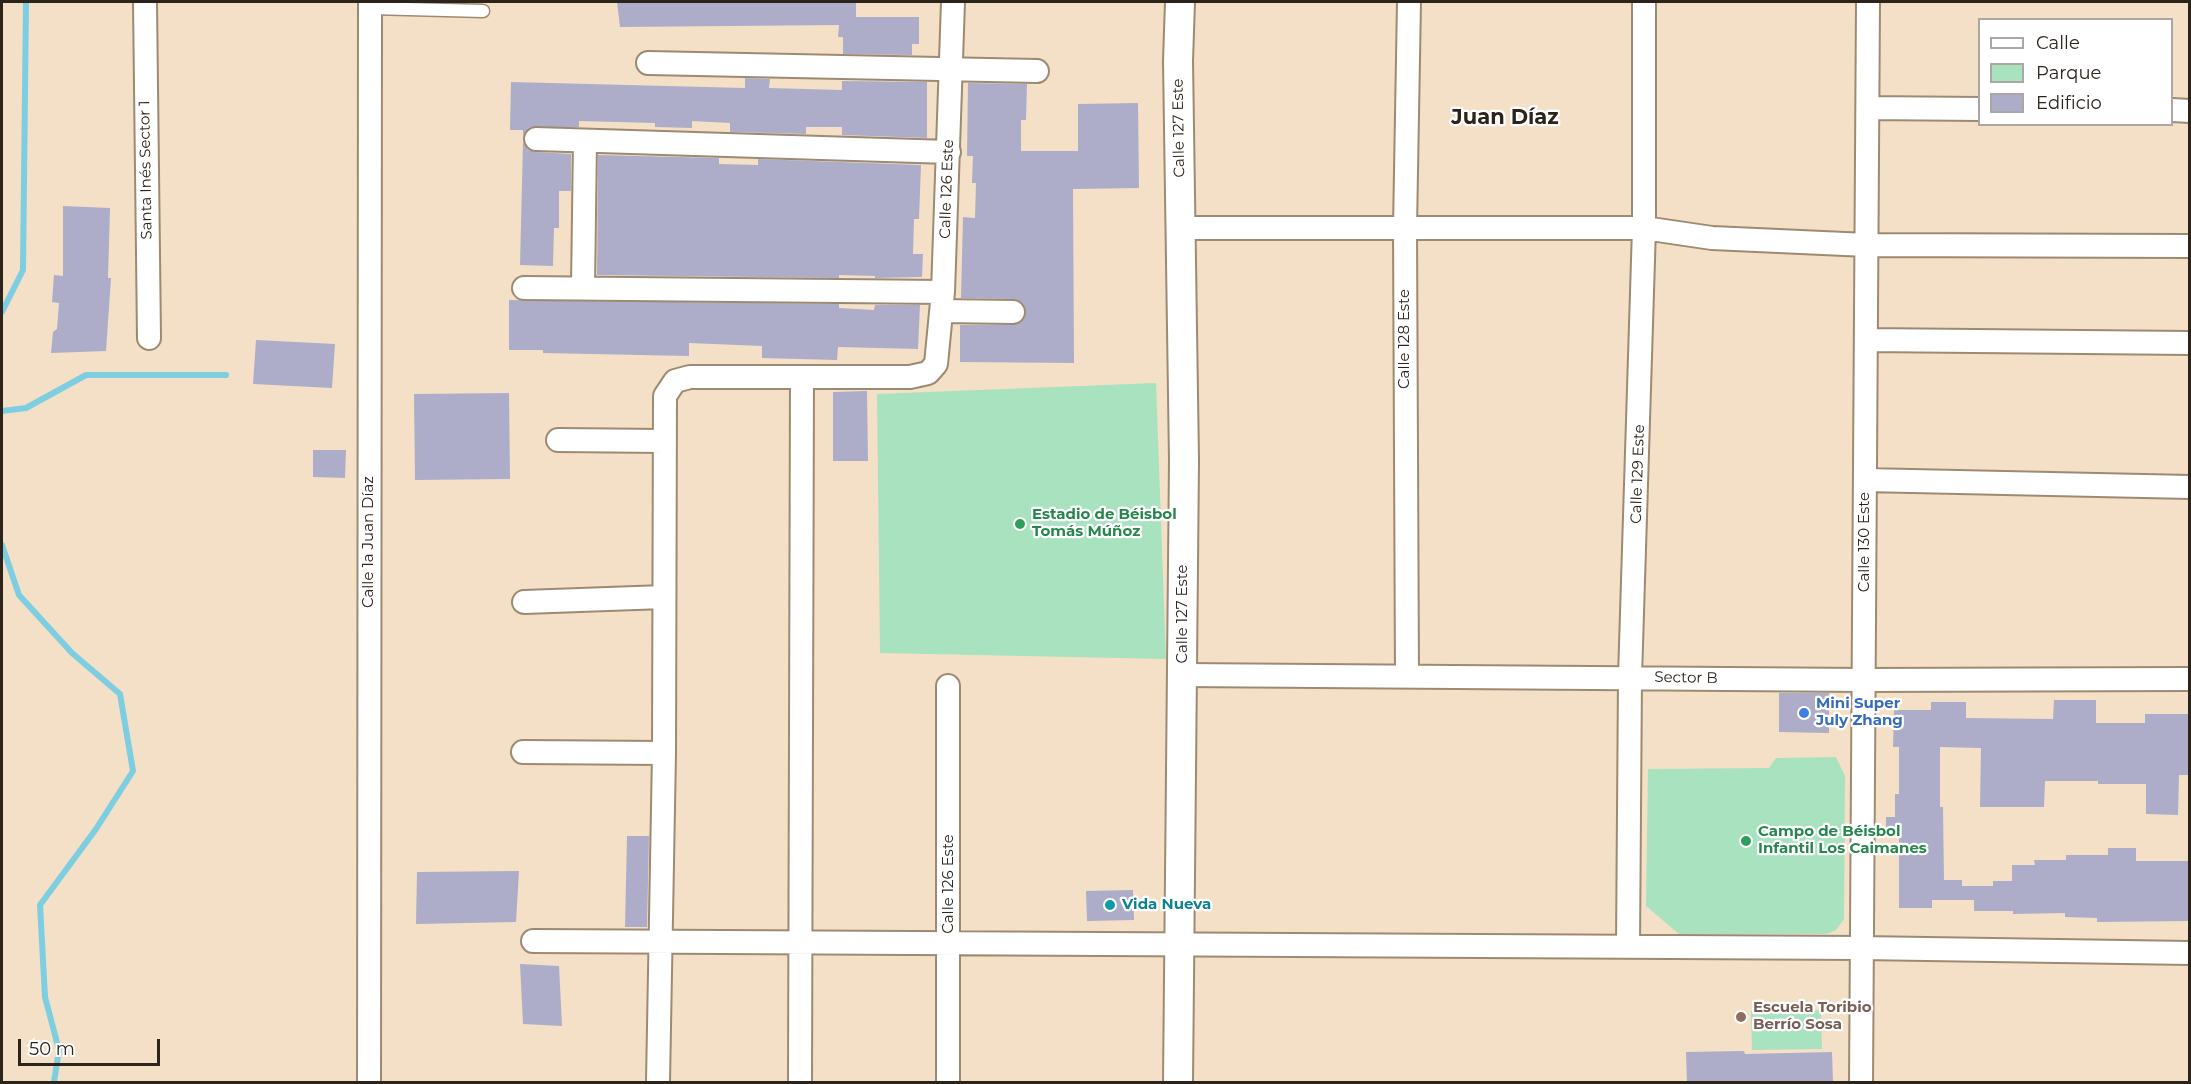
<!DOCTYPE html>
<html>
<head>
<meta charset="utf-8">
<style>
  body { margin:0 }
  #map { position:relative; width:2191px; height:1084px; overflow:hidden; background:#f4e0c6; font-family:Montserrat,sans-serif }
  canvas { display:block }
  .frame { position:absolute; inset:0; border:3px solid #2c241b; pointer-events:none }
  .legend { position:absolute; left:1978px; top:18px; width:195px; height:108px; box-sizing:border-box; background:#fff; border:2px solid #aba7a4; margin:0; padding:8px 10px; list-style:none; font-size:18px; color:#2c241b }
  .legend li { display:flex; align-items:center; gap:12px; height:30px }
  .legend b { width:30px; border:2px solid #aba7a4 }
  .scale { position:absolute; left:18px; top:1039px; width:142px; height:27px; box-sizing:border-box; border:3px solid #2c241b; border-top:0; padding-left:8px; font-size:18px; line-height:21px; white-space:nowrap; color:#2c241b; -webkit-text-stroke:4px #fff; paint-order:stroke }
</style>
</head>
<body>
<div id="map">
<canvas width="2191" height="1084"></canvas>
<div class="frame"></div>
<ul class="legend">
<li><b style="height:8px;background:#fff"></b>Calle</li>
<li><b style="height:16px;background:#a9e2be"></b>Parque</li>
<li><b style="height:16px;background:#adadca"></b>Edificio</li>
</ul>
<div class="scale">50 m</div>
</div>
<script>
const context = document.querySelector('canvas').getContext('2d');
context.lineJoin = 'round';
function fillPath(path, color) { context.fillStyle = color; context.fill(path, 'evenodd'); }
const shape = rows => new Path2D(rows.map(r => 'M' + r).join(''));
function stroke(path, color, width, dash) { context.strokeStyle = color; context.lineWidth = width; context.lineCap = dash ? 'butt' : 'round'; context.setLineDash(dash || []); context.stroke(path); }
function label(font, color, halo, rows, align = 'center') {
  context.font = font + ' Montserrat,sans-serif'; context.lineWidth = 4.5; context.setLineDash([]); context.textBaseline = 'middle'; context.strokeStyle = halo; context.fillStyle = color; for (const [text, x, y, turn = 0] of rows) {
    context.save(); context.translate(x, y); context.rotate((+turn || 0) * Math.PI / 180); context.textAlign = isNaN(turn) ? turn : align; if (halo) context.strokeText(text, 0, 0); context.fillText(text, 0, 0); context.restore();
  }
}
const green = shape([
  [1156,383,1166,659,880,653,877,394],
  [1836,757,1845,776,1844,919,1836,930,1827,934,1679,934,1646,906,1648,769,1769,768,1776,758],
  [1821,1010,1822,1049,1752,1050,1751,1011]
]);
const stream = shape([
  [2,312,23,270,26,2],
  [2,411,26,408,86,375,226,375],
  [2,545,19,595,72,653,120,694,133,771,96,829,40,905,45,997,59,1050,54,1082]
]);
const building = shape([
  [617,2,856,2,856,17,919,17,919,44,912,44,912,55,843,54,843,37,838,37,839,25,620,27],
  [745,78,770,79,769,88,842,90,842,81,927,82,927,138,842,135,842,127,806,127,806,134,730,132,730,123,692,121,692,128,655,127,655,123,579,121,579,127,530,127,523,136,523,130,510,130,511,82,745,88],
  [968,83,1027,84,1026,120,1021,120,1021,151,1078,151,1078,104,1138,103,1139,188,1073,189,1074,363,960,362,960,325,1013,325,1024,319,1026,313,1024,305,1014,299,961,298,963,217,975,218,976,183,972,183,973,156,967,156],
  [523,142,528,150,535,152,571,154,571,191,559,191,559,228,554,228,553,266,520,265],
  [598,155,719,158,719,164,758,165,758,159,921,165,919,219,914,219,913,254,923,254,922,277,875,278,875,276,839,275,839,278,597,275],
  [63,206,110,208,108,278,111,278,106,351,51,353,53,332,57,329,59,303,52,302,54,275,63,276],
  [509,300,839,304,839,308,874,310,875,305,920,305,918,349,838,347,837,360,762,358,762,346,689,343,689,356,543,353,543,350,509,350],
  [256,340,335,344,332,388,253,384],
  [867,391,868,461,833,461,833,392],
  [509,393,510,479,415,480,414,394],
  [313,450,346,450,345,478,313,477],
  [1779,693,1829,693,1829,733,1779,732],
  [2054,700,2096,700,2096,723,2145,723,2145,714,2190,714,2190,775,2179,775,2178,815,2146,814,2146,784,2098,784,2098,781,2045,781,2044,807,1980,807,1981,748,1940,747,1940,807,1943,807,1944,880,1962,880,1962,886,1993,886,1993,881,2012,881,2012,865,2035,865,2034,860,2066,860,2066,855,2108,855,2108,848,2136,848,2136,861,2190,861,2190,921,2097,922,2097,918,2065,917,2065,913,2013,914,2013,911,1974,911,1974,900,1932,900,1932,908,1899,908,1899,834,1886,834,1886,817,1895,817,1895,794,1899,794,1899,747,1893,747,1894,710,1931,710,1931,702,1966,702,1966,718,2053,719],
  [627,836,649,836,647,927,625,927],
  [519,871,516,922,416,924,417,872],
  [1133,890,1134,920,1087,921,1086,891],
  [520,964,559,966,562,1026,523,1024],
  [1744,1051,1745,1054,1832,1052,1833,1083,1687,1083,1686,1052]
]);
const service = shape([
  [370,8,483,11]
]);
const minor = shape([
  [145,2,149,338],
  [648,63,1037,71],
  [1868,108,1980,109],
  [2172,110,2190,111],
  [536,139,949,152],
  [1180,228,1644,228,1712,238,1867,245,2190,246],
  [583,287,585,141],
  [524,288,943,292],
  [942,311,1013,312],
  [1867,340,2190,343],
  [558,440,664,441],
  [1865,480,2190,487],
  [524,602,664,597],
  [1182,675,1864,680,2190,679],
  [1407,676,1405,228,1409,2],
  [523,752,664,753],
  [533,941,1861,948,2190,953],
  [1628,946,1630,677,1644,228,1644,2],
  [369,1082,370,2],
  [658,1082,664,753,665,396,675,381,690,377,910,377,928,373,936,364,943,292,953,2],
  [800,1082,802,378],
  [948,1082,948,686],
  [1861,1082,1868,2]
]);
const tertiary = shape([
  [1178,1082,1184,461,1178,61,1180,2]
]);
const markers = [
  [1020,524,6,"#2e9e5b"],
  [1804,713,6,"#3f7fe0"],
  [1746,841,6,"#2e9e5b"],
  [1110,905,6,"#0f9aa8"],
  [1741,1017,6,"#8d6e63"]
];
const streetNames = [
  ["Calle 127 Este",1179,128,-91],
  ["Santa Inés Sector 1",146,170,-91],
  ["Calle 126 Este",947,189,-88],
  ["Calle 128 Este",1405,339,-90],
  ["Calle 129 Este",1638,474,-88],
  ["Calle 1a Juan Díaz",369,542,-90],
  ["Calle 130 Este",1865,542,-90],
  ["Calle 127 Este",1183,614,-90],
  ["Sector B",1686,678,1],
  ["Calle 126 Este",949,884,-90]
];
const leisureNames = [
  ["Estadio de Béisbol",1032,515],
  ["Tomás Múñoz",1032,532],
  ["Campo de Béisbol",1758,832],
  ["Infantil Los Caimanes",1758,849]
];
const shopNames = [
  ["Mini Super",1816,704],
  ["July Zhang",1816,721]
];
const cultureNames = [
  ["Vida Nueva",1122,905]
];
const educationNames = [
  ["Escuela Toribio",1753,1008],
  ["Berrío Sosa",1753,1025]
];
const districtNames = [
  ["Juan Díaz",1505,118]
];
fillPath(green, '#a9e2be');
stroke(stream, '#7ecee2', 6);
fillPath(building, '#adadca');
stroke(service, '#9d8a73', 15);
stroke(minor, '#9d8a73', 26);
stroke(tertiary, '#9d8a73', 32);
stroke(service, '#fff', 12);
stroke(minor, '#fff', 22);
stroke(tertiary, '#fff', 28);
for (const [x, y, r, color] of markers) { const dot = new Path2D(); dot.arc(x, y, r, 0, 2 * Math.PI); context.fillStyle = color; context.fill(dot); stroke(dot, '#fff', 2); }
label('15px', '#2c241b', '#fff', streetNames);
label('bold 15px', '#27864d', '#fff', leisureNames, 'left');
label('bold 15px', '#366cbe', '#fff', shopNames, 'left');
label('bold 15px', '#0d838f', '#fff', cultureNames, 'left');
label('bold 15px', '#785e54', '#fff', educationNames, 'left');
label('bold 21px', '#2c241b', '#fff', districtNames);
</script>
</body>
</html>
